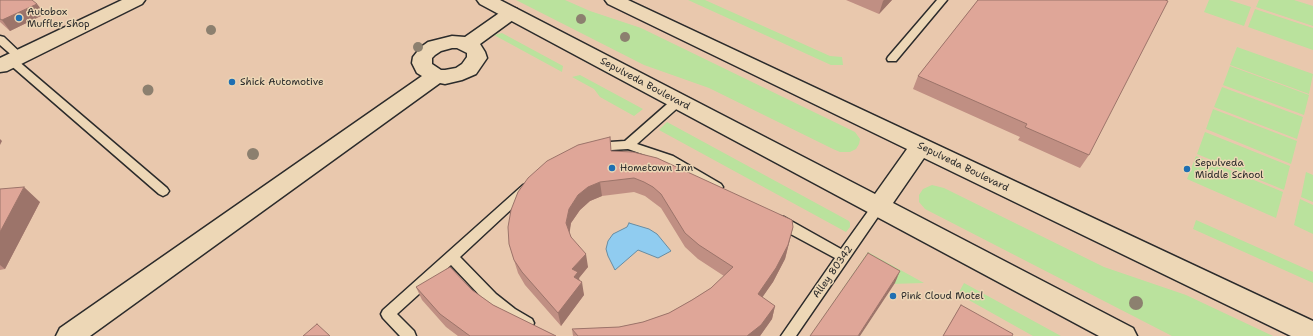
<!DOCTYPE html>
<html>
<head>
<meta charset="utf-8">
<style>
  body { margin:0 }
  canvas { display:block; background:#e9c8ad }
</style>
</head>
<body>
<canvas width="1313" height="336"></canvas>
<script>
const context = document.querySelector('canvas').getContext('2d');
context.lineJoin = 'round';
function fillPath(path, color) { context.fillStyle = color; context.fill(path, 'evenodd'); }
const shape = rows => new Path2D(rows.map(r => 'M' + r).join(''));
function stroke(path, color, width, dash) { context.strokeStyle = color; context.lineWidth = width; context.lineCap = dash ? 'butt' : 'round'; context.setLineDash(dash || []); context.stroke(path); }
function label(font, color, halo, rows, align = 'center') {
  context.font = font + ' "Shantell Sans",sans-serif'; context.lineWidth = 3; context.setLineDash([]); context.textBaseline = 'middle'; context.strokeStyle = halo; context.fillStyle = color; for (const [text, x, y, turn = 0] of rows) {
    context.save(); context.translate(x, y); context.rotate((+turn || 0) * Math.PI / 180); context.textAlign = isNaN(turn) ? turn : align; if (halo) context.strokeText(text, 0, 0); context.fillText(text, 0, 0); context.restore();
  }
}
const green = shape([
  [516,0,565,0,590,11,641,28,855,132,860,139,859,144,856,149,850,152,840,152,833,149,709,88,644,65],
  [688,0,705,0,830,56,842,57,843,65,831,65],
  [1209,0,1229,0,1251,7,1244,26,1204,12],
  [1259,0,1294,0,1313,6,1313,26,1256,7],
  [1255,9,1313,28,1313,50,1248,27],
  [502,33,563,66,562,72,494,35],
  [1237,47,1313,74,1309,94,1230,65],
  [1230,66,1309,95,1304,115,1223,85],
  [580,75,643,109,634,116,600,97,594,89,572,77],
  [1222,87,1303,117,1297,139,1214,107],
  [1213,109,1297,141,1291,164,1206,129],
  [667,122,849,221,850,223,850,227,846,232,659,130],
  [1205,132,1290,166,1284,190,1197,154],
  [1196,156,1283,192,1276,218,1187,179],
  [1306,172,1313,175,1313,202,1301,197],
  [932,185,944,188,1104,267,1186,295,1273,336,1172,336,925,209,919,202,919,195,923,189],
  [1300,199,1313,205,1313,234,1294,225],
  [1196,220,1313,272,1313,283,1193,229],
  [868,252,924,283,890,284,818,336,810,336],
  [964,283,1061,336,1033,336,958,294]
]);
const water = shape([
  [629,223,649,229,657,234,671,251,658,258,638,250,615,270,608,256,606,249,608,241,613,234,627,227,629,223]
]);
const lane = shape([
  [937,0,947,0,896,61,888,61,887,59,888,57,937,0],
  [0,36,4,37,25,57,24,59,17,60,167,188,169,191,167,194,163,196,159,194,8,63,7,61,8,59,15,58,0,45,0,36],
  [678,97,682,98,684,101,682,104,637,144,673,156,721,184,723,187,721,190,717,192,713,190,665,162,628,149,595,151,591,150,589,147,591,144,595,143,625,141,674,98,678,97],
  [527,183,531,185,533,188,531,191,460,257,496,294,515,309,532,319,534,323,532,327,527,329,522,327,505,317,486,302,451,265,397,314,414,331,416,336,400,336,383,318,381,314,383,310,523,185,527,183],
  [878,202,882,203,884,207,882,211,796,336,781,336,835,258,774,225,773,221,774,217,779,216,784,217,841,249,874,203,878,202]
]);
const street = shape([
  [511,7,517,9,520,13,517,17,480,44,485,52,487,58,476,74,462,80,445,84,440,83,90,336,56,336,60,328,422,76,417,73,412,63,413,57,421,47,428,42,452,36,465,37,505,9,511,7],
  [452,48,457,48,467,53,467,57,462,64,456,68,445,70,441,70,432,64,432,58,435,55,441,51,452,48]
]);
const secondary = shape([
  [122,0,145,0,142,4,7,71,0,72,0,58,122,0]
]);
const primary = shape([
  [477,0,500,0,875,194,907,149,608,4,605,0,628,0,1313,321,1313,336,1291,336,924,158,893,203,1133,328,1137,336,1099,336,480,4,477,0]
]);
const trees = [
  [581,19,5],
  [211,30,5],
  [625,37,5],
  [418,47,5],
  [148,90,5.5],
  [253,154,6],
  [1136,303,7]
];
const wall = shape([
  [0,0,37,4,45,14,10,31,0,22],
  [846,0,892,0,879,14],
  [978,0,1089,155,1080,168,1018,140,1020,137,913,89,918,76],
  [610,137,611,151,793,227,785,259,773,282,762,297,775,306,772,319,760,336,573,336,572,329,619,327,643,322,669,313,692,300,711,288,724,276,698,259,685,247,661,208,645,196,634,192,602,196,590,201,580,210,571,223,569,232,571,237,588,267,579,278,584,295,561,326,525,285,518,273,509,244],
  [0,189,40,202,5,269,0,270],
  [416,287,472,290,493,305,556,336,458,336,446,327,422,300],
  [961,305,1012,336,943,336]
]);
const shadedWall = shape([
  [884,0,892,0,879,14,883,1],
  [37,4,45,14,10,31,2,20],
  [0,139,2,141,0,145],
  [600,182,602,196,590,201,580,210,571,223,569,237,566,223,569,209,578,195,588,187],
  [24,187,40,202,5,269,0,265,0,232],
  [793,227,785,259,773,282,755,308,758,294],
  [586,254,588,267,579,278,580,285,582,282,584,295,561,326,558,313,572,269],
  [900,271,895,283,860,336,858,336],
  [775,306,772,319,760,336,747,336]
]);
const building = shape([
  [0,0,32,0,37,4,2,20,0,19,0,0],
  [978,0,1165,0,1168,1,1089,155,1025,127,1027,124,918,76,978,0],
  [610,137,611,151,633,152,657,158,792,220,793,227,788,245,776,268,758,294,775,306,761,325,747,336,578,336,572,329,619,327,643,322,669,313,692,300,711,288,733,267,699,245,685,233,661,194,653,187,644,182,634,178,600,182,588,187,578,195,569,209,566,223,571,237,586,254,572,269,578,272,574,277,582,282,558,313,522,272,514,260,509,244,508,227,511,210,518,192,528,178,547,161,578,145,610,137],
  [24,187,0,232,0,189,24,187],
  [868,253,900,271,858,336,810,336,868,253],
  [450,267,472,290,493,305,556,336,470,336,440,314,416,287,450,267],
  [961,305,1013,334,1012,336,943,336,961,305],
  [317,324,330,336,303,336,317,324]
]);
const markers = [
  [19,18,4,"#1f6fb2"],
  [232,82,4,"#1f6fb2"],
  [612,168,4,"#1f6fb2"],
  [1187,169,4,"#1f6fb2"],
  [893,296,4,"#1f6fb2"]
];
const poiNames = [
  ["Autobox",27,12],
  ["Muffler Shop",27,24],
  ["Shick Automotive",240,82],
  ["Sepulveda",1195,163],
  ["Middle School",1195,175],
  ["Hometown Inn",620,168],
  ["Pink Cloud Motel",901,296]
];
const streetNames = [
  ["Sepulveda Boulevard",645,84,28],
  ["Sepulveda Boulevard",963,167,26],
  ["Alley 80342",833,272,-55]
];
fillPath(green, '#bae29d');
fillPath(water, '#90ccf0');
stroke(water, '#688ca1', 1);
stroke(lane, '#2b2b2b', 3);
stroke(street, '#2b2b2b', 3);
stroke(secondary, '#2b2b2b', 3);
stroke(primary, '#2b2b2b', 3);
fillPath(lane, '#edd7b6');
fillPath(street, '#edd7b6');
fillPath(secondary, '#edd7b6');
fillPath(primary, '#edd7b6');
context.fillStyle = '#8c806f';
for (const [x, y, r] of trees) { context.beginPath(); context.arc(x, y, r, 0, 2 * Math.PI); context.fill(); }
fillPath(wall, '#c08f83');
fillPath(shadedWall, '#9c746a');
fillPath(building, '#dfa698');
stroke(building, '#9c746a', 1);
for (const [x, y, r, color] of markers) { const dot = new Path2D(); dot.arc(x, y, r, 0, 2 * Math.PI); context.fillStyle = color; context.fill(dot); stroke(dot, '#edd7b6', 1.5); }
label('10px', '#2b2b2b', '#edd7b6', poiNames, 'left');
label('10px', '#2b2b2b', '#edd7b6', streetNames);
</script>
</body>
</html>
